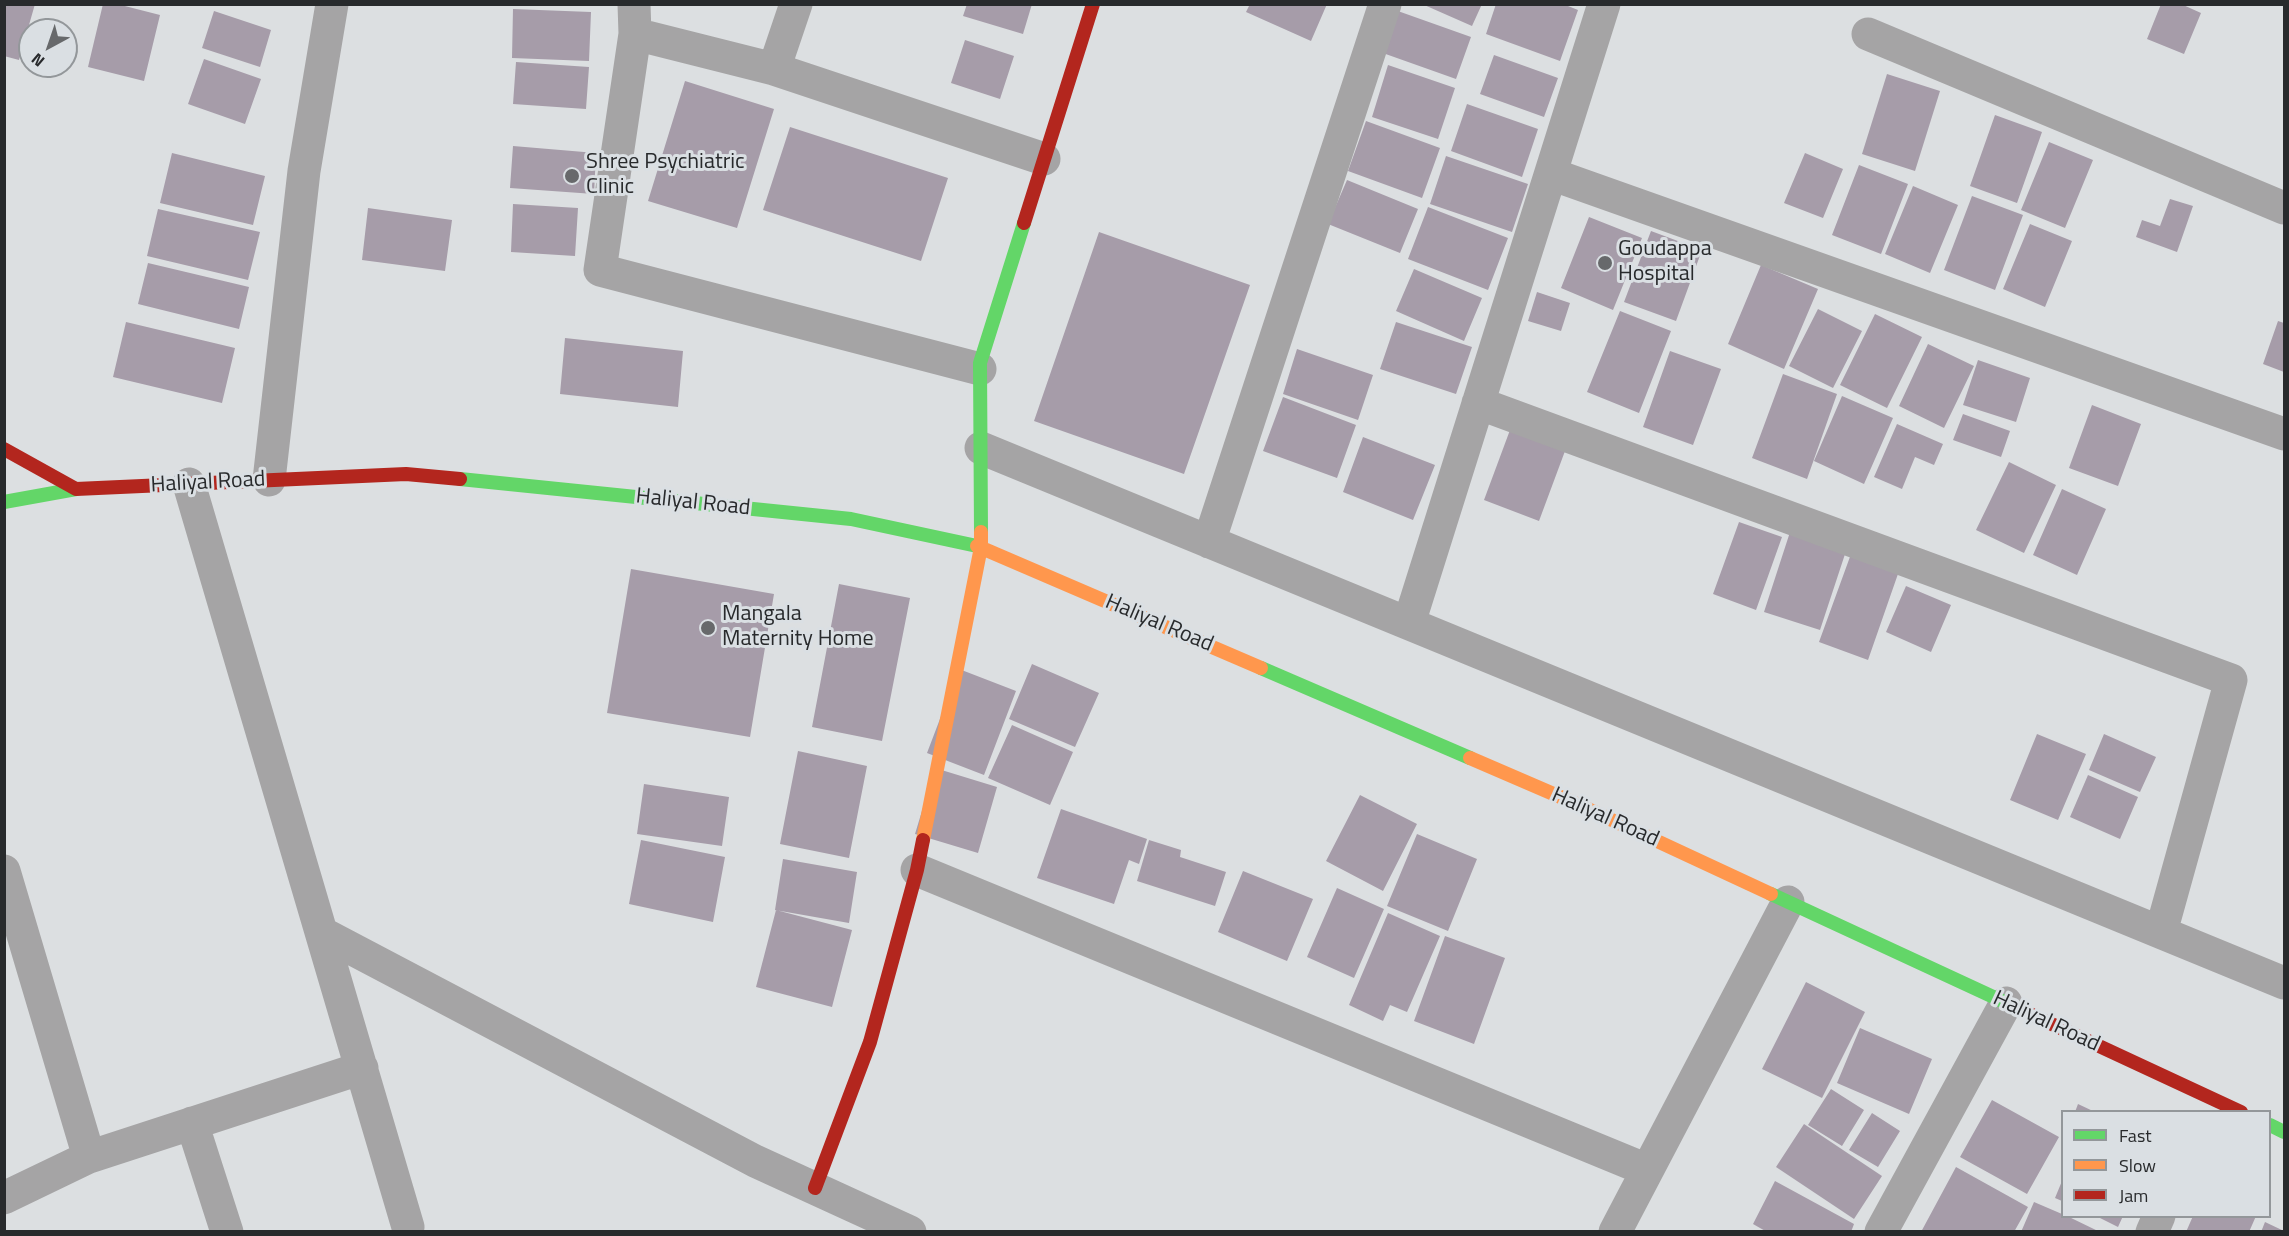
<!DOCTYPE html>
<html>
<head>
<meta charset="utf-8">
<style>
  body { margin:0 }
  #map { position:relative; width:2289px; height:1236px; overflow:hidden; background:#dcdfe1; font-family:"Titillium Web",sans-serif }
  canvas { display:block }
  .frame { position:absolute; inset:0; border:6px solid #282a2c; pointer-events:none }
  .legend { position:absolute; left:2061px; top:1110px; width:210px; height:108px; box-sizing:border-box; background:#dadfe3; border:2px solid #93979a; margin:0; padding:8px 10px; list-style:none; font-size:18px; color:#282a2c }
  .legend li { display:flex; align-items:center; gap:12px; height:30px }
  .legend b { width:30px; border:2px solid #93979a }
  .north { position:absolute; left:18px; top:18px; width:60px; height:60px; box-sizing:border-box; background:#dadfe3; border:2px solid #93979a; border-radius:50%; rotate:220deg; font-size:16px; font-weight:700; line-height:24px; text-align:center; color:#282a2c }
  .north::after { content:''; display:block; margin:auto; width:21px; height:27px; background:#67696b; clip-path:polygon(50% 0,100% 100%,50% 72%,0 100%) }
</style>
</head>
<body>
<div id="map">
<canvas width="2289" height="1236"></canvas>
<div class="frame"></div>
<ul class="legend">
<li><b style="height:8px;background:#63d668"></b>Fast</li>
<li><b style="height:8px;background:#ff974d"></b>Slow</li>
<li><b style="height:8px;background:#b3261e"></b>Jam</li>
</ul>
<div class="north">N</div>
</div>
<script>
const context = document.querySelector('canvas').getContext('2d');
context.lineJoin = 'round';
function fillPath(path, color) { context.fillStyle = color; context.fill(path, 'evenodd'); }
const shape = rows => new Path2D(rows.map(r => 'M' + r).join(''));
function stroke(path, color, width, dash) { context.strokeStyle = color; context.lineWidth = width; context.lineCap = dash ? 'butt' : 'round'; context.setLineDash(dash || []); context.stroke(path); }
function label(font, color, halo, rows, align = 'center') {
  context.font = font + ' "Titillium Web",sans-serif'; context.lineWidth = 6; context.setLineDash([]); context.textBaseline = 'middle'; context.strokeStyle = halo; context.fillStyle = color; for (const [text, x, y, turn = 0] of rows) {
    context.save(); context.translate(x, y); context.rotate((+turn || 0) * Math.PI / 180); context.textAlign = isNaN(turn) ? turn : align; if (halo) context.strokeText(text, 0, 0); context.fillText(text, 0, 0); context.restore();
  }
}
const building = shape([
  [4,4,35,4,19,60,4,56],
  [103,4,117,4,160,15,144,81,88,67],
  [967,4,1032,4,1023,34,963,16],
  [1250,4,1327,4,1311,41,1246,12],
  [1422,4,1482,4,1472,26],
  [1496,4,1563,4,1578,10,1560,61,1486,34],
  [2161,4,2181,4,2201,13,2184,54,2147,39],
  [513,9,591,12,589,61,512,58],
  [1395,10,1471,37,1456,79,1380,52],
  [214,11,271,30,260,67,202,48],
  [965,40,1014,56,1000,99,951,83],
  [1494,55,1558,78,1544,117,1480,94],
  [204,59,261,79,245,124,188,104],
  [516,62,589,67,586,109,513,104],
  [1388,65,1455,88,1438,139,1372,117],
  [1887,74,1940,91,1915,171,1862,154],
  [685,81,774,109,737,228,648,201],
  [1467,104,1538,129,1522,177,1451,151],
  [1995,115,2042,132,2017,203,1970,186],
  [1366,121,1440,148,1422,198,1348,171],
  [790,127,948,178,921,261,763,210],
  [2049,142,2093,160,2065,228,2021,210],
  [513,146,596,153,594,194,510,188],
  [172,153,265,176,253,225,160,203],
  [1805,153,1843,169,1823,218,1784,203],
  [1446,156,1528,184,1512,232,1430,204],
  [1859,165,1908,184,1881,254,1832,235],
  [1347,180,1418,209,1400,253,1328,224],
  [1913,186,1958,205,1930,273,1885,254],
  [1972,196,2023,215,1995,290,1944,270],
  [2170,199,2193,206,2177,252,2136,237,2142,220,2160,226],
  [513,204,578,208,575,256,511,252],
  [1428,207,1508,238,1488,290,1408,259],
  [368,208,452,220,445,271,362,260],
  [158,209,260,232,248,280,147,256],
  [1589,217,1642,238,1613,310,1561,288],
  [2030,224,2072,241,2045,307,2003,289],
  [1651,231,1702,250,1676,321,1624,302],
  [1099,232,1250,285,1184,474,1034,421],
  [148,263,249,287,239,329,138,304],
  [1761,265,1818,289,1784,369,1728,344],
  [1414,269,1482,298,1464,341,1396,311],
  [1537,292,1570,303,1561,331,1528,321],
  [1818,309,1862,331,1833,388,1789,366],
  [1620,311,1671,331,1639,413,1587,392],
  [1875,314,1922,337,1887,408,1840,385],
  [2278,321,2284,323,2284,372,2263,364],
  [126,322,235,348,222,403,113,377],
  [1396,322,1472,347,1456,394,1380,369],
  [565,338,683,351,678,407,560,394],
  [1928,344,1974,366,1944,428,1899,406],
  [1297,349,1373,375,1358,420,1283,394],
  [1670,351,1721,369,1693,445,1643,427],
  [1978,360,2030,378,2016,422,1963,405],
  [1783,374,1837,394,1807,479,1752,458],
  [1842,396,1893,418,1864,484,1814,461],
  [1283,397,1356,425,1337,478,1263,451],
  [2092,405,2141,424,2118,486,2069,468],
  [1963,414,2010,431,2001,457,1953,440],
  [1897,424,1943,444,1934,465,1915,457,1902,489,1874,477],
  [1510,430,1565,451,1539,521,1484,500],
  [1363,437,1435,465,1413,520,1343,492],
  [2009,462,2056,485,2024,553,1976,530],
  [2062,489,2106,509,2077,575,2033,555],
  [1739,522,1782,537,1756,610,1713,594],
  [1791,529,1847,548,1820,630,1764,612],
  [1851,554,1899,571,1868,660,1819,642],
  [631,569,774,594,750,737,607,713],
  [839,584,910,598,882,741,812,727],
  [1906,586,1951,605,1931,652,1886,632],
  [1032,664,1099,693,1075,747,1009,719],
  [959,669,1016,691,984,775,927,753],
  [1012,725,1073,752,1050,805,988,778],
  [2037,734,2086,754,2058,820,2010,800],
  [2104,734,2156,757,2140,792,2089,770],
  [798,751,867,766,849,858,780,844],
  [935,768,997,787,978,853,915,834],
  [2088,775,2138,797,2120,839,2070,817],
  [644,784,729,797,722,846,637,834],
  [1360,795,1417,824,1383,891,1326,861],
  [1061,809,1147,839,1139,864,1129,860,1114,904,1037,878],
  [1417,834,1477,859,1448,931,1387,906],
  [641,840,725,857,713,922,629,904],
  [1149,840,1181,850,1180,857,1226,872,1215,906,1137,881],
  [783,859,857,872,849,923,775,910],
  [1243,871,1313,899,1287,961,1218,932],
  [1337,888,1384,909,1354,978,1307,957],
  [776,910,852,930,832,1007,756,987],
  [1388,913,1440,936,1407,1012,1390,1005,1383,1021,1349,1005],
  [1445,936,1505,958,1474,1044,1414,1021],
  [1806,982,1865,1012,1822,1098,1762,1069],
  [1860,1028,1932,1059,1909,1114,1837,1083],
  [1831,1089,1864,1110,1842,1146,1808,1125],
  [1992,1100,2059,1137,2027,1194,1960,1157],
  [2078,1104,2095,1112,2075,1112],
  [1872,1113,1900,1131,1878,1167,1849,1150],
  [1804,1124,1882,1176,1854,1219,1776,1167],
  [1956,1167,2028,1207,2014,1232,1921,1232],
  [1775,1181,1854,1224,1851,1232,1767,1232,1753,1224],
  [2062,1181,2062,1201,2055,1198],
  [2034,1202,2062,1214,2062,1216,2067,1216,2100,1232,2021,1232],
  [2096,1216,2123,1216,2118,1227],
  [2193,1216,2256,1216,2249,1232,2186,1232],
  [2265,1222,2284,1231,2284,1232,2261,1232]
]);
const street = shape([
  [634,4,635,34,600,270,980,369],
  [635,34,774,69,1044,159],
  [1868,34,2284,208],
  [774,69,796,4],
  [1551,174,2284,434],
  [1478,403,2231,680,2161,932],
  [981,448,2284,983],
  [269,480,304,171,332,4],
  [189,484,408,1227],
  [1209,542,1385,4],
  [1409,623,1604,4],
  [917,870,1647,1170],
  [4,871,89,1157,362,1068],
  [322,933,755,1161,910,1232],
  [192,1123,227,1232],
  [4,1198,89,1157],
  [1615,1232,1788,902],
  [1881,1232,2006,1003],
  [2152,1232,2159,1216]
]);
const fast = shape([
  [460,479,851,519,977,546],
  [4,502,76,489],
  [981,532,980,363,1024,223],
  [1261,668,1470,758],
  [1771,894,2028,1013],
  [2270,1125,2284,1132]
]);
const slow = shape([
  [977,546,1261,668],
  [1470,758,1586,808,1771,894],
  [923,840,981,547,981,532]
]);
const jam = shape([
  [1024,223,1093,4],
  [4,449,76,489,406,474,460,479],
  [2028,1013,2241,1112],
  [815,1188,870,1042,917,870,923,840]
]);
const markers = [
  [572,176,8,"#67696b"],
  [1605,263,8,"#67696b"],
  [708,628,8,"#67696b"]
];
const poiNames = [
  ["Shree Psychiatric",586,163],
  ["Clinic",586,188],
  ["Goudappa",1618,250],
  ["Hospital",1618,275],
  ["Mangala",722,615],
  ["Maternity Home",722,640]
];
const streetNames = [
  ["Haliyal Road",208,483,-3],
  ["Haliyal Road",693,503,6],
  ["Haliyal Road",1159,624,23],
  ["Haliyal Road",1605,818,24],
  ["Haliyal Road",2046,1022,25]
];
fillPath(building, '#a69ca9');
stroke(street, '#a5a4a5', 33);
stroke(fast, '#63d668', 14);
stroke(slow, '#ff974d', 14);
stroke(jam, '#b3261e', 14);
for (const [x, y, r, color] of markers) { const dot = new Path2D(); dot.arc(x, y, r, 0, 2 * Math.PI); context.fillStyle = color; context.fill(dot); stroke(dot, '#dadfe3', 2); }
label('22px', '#282a2c', '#dadfe3', poiNames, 'left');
label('22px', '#282a2c', '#dadfe3', streetNames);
</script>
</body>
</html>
